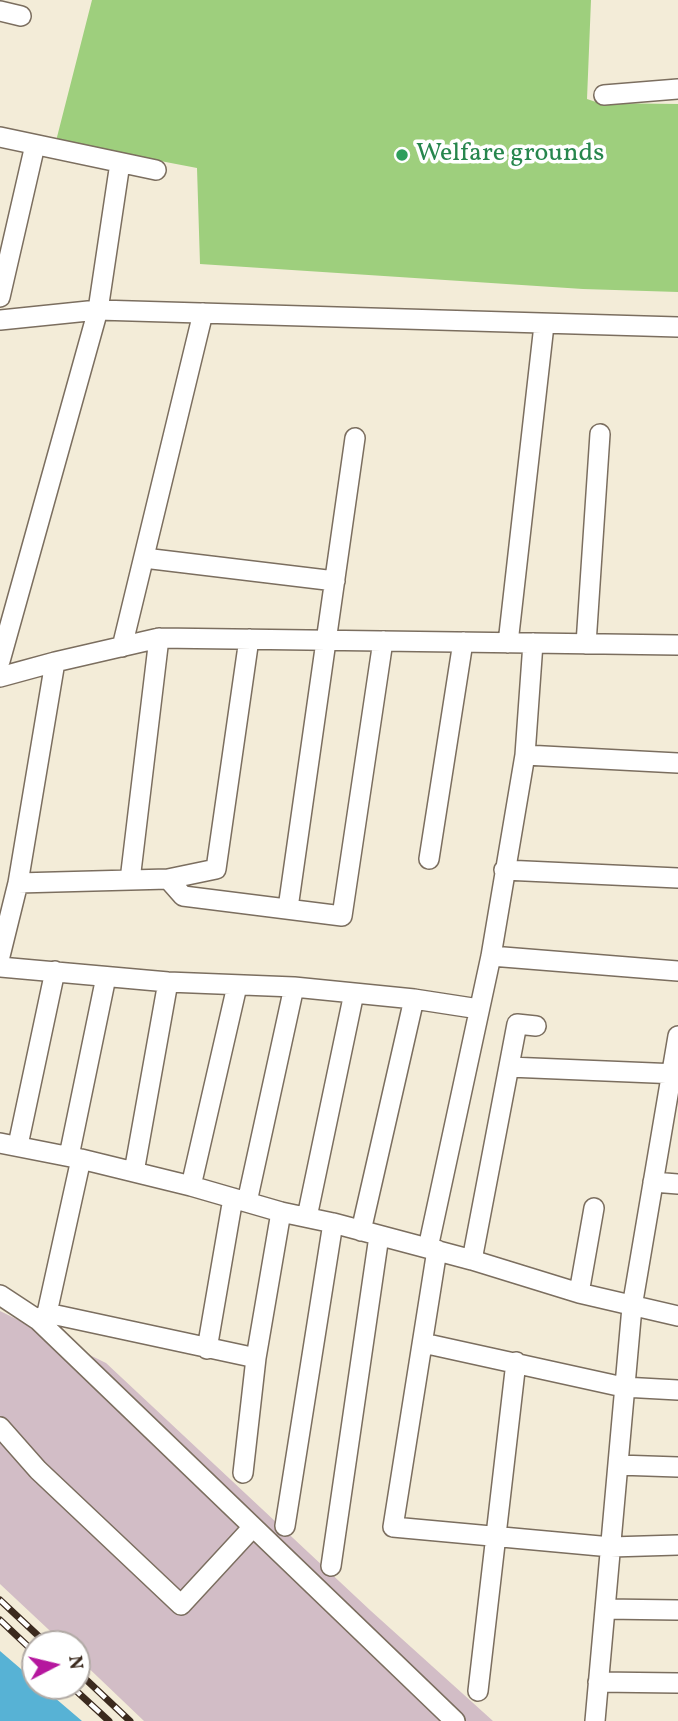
<!DOCTYPE html>
<html>
<head>
<meta charset="utf-8">
<style>
  body { margin:0 }
  #map { position:relative; width:678px; height:1721px; overflow:hidden; background:#f3ecd8; font-family:Vollkorn,serif }
  canvas { display:block }
  .north { position:absolute; left:21px; top:1630px; width:70px; height:70px; box-sizing:border-box; background:#fff; border:2px solid #b1aaa5; border-radius:50%; rotate:83deg; font-size:19px; font-weight:700; line-height:28px; text-align:center; color:#3b2a1e }
  .north::after { content:''; display:block; margin:auto; width:24px; height:32px; background:#b5179e; clip-path:polygon(50% 0,100% 100%,50% 72%,0 100%) }
</style>
</head>
<body>
<div id="map">
<canvas width="678" height="1721"></canvas>
<div class="north">N</div>
</div>
<script>
const context = document.querySelector('canvas').getContext('2d');
context.lineJoin = 'round';
function fillPath(path, color) { context.fillStyle = color; context.fill(path, 'evenodd'); }
const shape = rows => new Path2D(rows.map(r => 'M' + r).join(''));
function stroke(path, color, width, dash) { context.strokeStyle = color; context.lineWidth = width; context.lineCap = dash ? 'butt' : 'round'; context.setLineDash(dash || []); context.stroke(path); }
function label(font, color, halo, rows, align = 'center') {
  context.font = font + ' Vollkorn,serif'; context.lineWidth = 7; context.setLineDash([]); context.textBaseline = 'middle'; context.strokeStyle = halo; context.fillStyle = color; for (const [text, x, y, turn = 0] of rows) {
    context.save(); context.translate(x, y); context.rotate((+turn || 0) * Math.PI / 180); context.textAlign = isNaN(turn) ? turn : align; if (halo) context.strokeText(text, 0, 0); context.fillText(text, 0, 0); context.restore();
  }
}
const industrial = shape([
  [0,1311,106,1363,371,1611,493,1721,144,1721,77,1657,77,1644,64,1644,0,1584]
]);
const green = shape([
  [92,0,591,0,587,99,599,103,678,104,678,292,583,289,200,264,197,168,56,141]
]);
const water = shape([
  [0,1651,35,1681,35,1686,41,1686,82,1721,0,1721]
]);
const minor = shape([
  [0,11,21,16],
  [604,95,678,89],
  [0,137,156,170],
  [0,297,35,145],
  [0,320,98,310,678,327],
  [144,558,335,581],
  [508,643,544,325],
  [586,644,600,434],
  [122,647,203,313],
  [0,661,98,310,120,163],
  [0,677,55,662,159,638,678,645],
  [525,755,678,763],
  [429,859,463,642],
  [504,870,678,878],
  [168,879,183,896,342,916,383,641],
  [130,880,159,638],
  [18,883,168,879,216,869,249,639],
  [288,908,355,438],
  [0,956,18,883,55,662],
  [491,956,678,971],
  [0,967,168,982,294,987,414,999,479,1009],
  [509,1067,678,1074],
  [0,1143,81,1159,191,1186,281,1212,333,1223,472,1260,579,1293,678,1316],
  [18,1145,55,971],
  [69,1156,106,977],
  [134,1172,168,982],
  [653,1182,678,1184],
  [191,1186,237,986],
  [247,1202,294,987],
  [307,1217,354,993],
  [361,1231,414,999],
  [428,1248,491,956,525,755,533,643],
  [437,1250,393,1527,611,1547,678,1545],
  [472,1260,517,1024,536,1026],
  [579,1293,594,1208],
  [0,1295,38,1320,455,1721],
  [47,1313,256,1358],
  [38,1320,47,1313,81,1159],
  [423,1343,623,1387,678,1390],
  [207,1349,233,1198],
  [0,1427,38,1470,181,1605,253,1527],
  [618,1465,678,1467],
  [243,1473,256,1358,281,1212],
  [285,1526,333,1223],
  [331,1566,379,1236],
  [605,1609,678,1610],
  [598,1682,678,1683],
  [478,1691,516,1362],
  [595,1721,632,1307,678,1036]
]);
const rail = shape([
  [0,1600,47,1644],
  [0,1620,35,1653],
  [77,1671,130,1721],
  [71,1686,109,1721]
]);
const markers = [
  [402,155,7,"#2e9e5b"]
];
const leisureNames = [
  ["Welfare grounds",416,155]
];
fillPath(industrial, '#d2bdc6');
fillPath(green, '#9ecf7d');
fillPath(water, '#57b2d5');
stroke(minor, '#7b6e5f', 22);
stroke(minor, '#fff', 19);
stroke(rail, '#3b2a1e', 7);
stroke(rail, '#fff', 4.5, [13]);
for (const [x, y, r, color] of markers) { const dot = new Path2D(); dot.arc(x, y, r, 0, 2 * Math.PI); context.fillStyle = color; context.fill(dot); stroke(dot, '#fff', 2.5); }
label('26px', '#27864d', '#fff', leisureNames, 'left');
</script>
</body>
</html>
